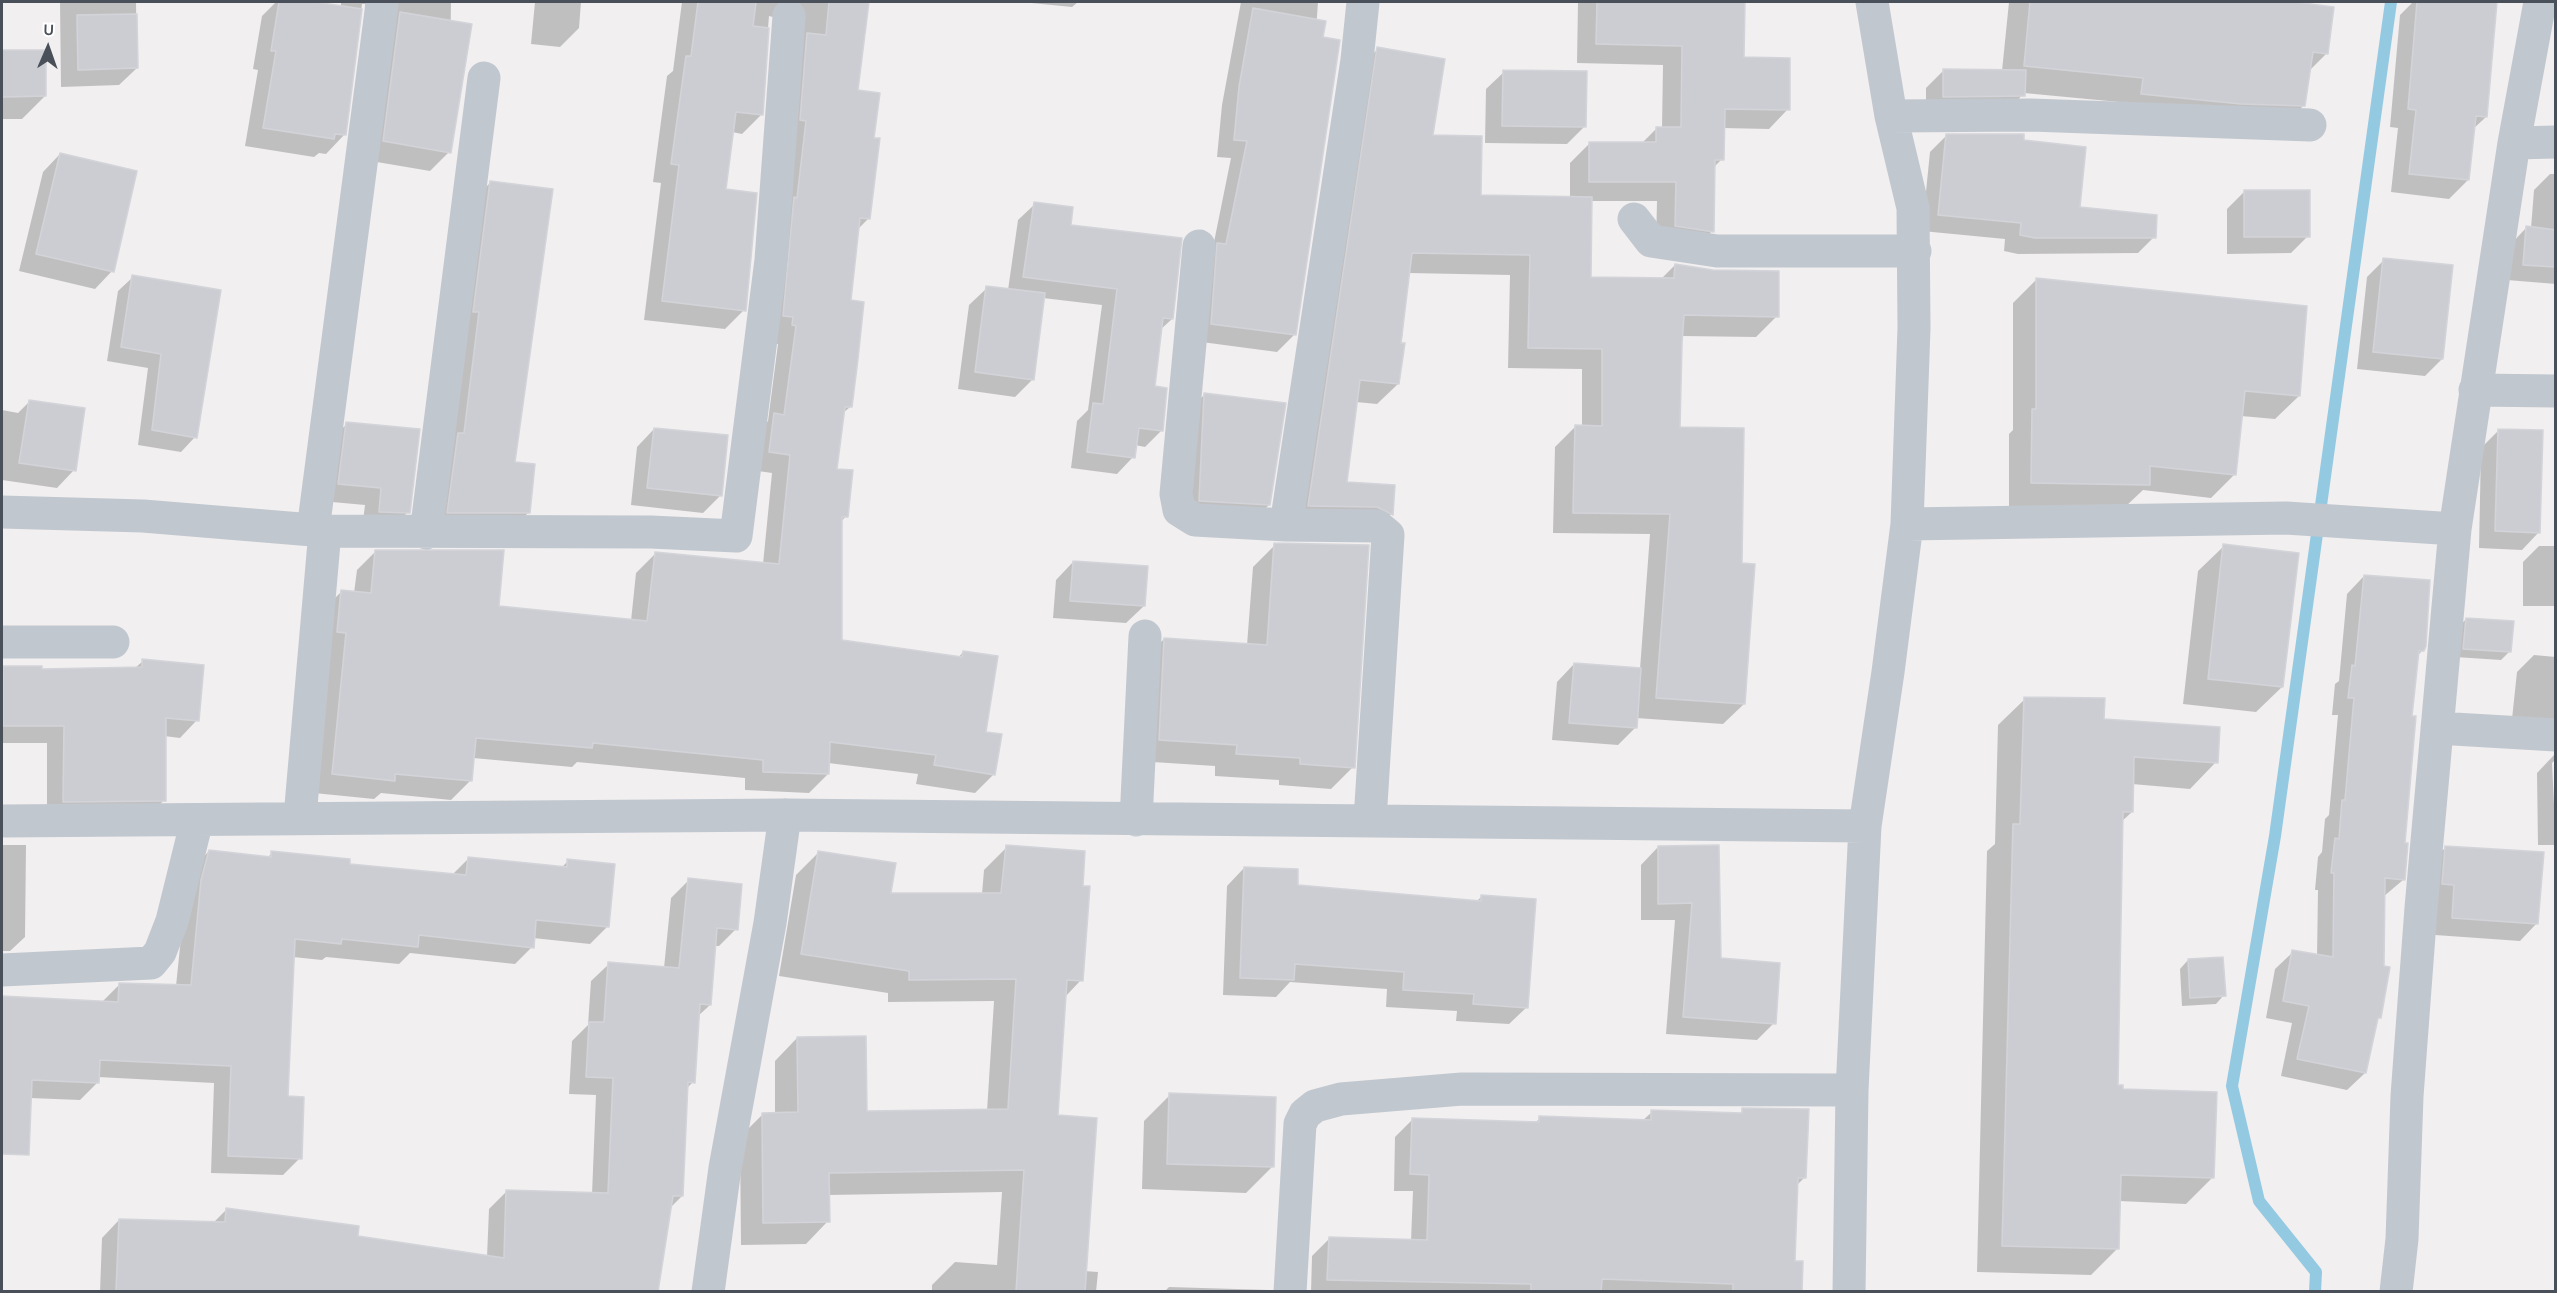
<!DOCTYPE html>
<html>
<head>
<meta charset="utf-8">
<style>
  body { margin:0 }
  #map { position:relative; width:2557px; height:1293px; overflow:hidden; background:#f1efef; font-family:Karla,sans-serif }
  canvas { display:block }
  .frame { position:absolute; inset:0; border:3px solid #49505a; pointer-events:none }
  .north { position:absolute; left:18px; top:18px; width:60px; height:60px; -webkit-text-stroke:4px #fff; paint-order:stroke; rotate:2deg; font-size:16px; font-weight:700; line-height:24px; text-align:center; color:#49505a }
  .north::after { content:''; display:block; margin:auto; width:21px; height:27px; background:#49505a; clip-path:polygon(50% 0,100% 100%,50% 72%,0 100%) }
</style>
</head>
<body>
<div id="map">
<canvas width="2557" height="1293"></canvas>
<div class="frame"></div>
<div class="north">U</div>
</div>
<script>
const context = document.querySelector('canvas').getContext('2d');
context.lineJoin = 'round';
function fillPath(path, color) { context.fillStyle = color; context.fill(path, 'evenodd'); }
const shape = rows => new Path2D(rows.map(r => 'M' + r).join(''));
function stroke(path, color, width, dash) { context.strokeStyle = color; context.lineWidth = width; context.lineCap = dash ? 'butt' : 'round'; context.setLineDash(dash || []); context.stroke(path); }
const shadow = shape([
  [60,2,136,2,137,68,119,85,61,87],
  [276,2,307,2,341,7,341,2,451,2,449,152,430,171,365,160,365,4,362,4,344,135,326,154,319,153,314,157,245,146,258,70,253,69,262,16],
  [535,2,581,2,579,28,560,47,531,44],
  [682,2,867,2,856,91,873,139,868,219,857,230,849,302,850,407,842,414,835,470,846,516,841,522,840,642,958,658,963,652,994,774,975,793,916,784,918,774,828,763,828,774,809,793,745,790,745,778,577,762,572,767,473,758,470,781,451,800,381,793,374,799,314,793,322,611,341,592,354,593,357,570,376,551,497,608,631,621,636,573,655,554,763,564,772,473,751,470,755,434,768,421,778,344,773,344,781,19,769,16,761,115,742,134,732,132,724,190,744,310,725,329,644,320,661,183,653,182,667,76,673,71],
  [1021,2,1078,2,1072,7],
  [1241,2,1318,2,1295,334,1277,352,1194,341,1231,158,1217,157,1222,105],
  [1578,2,1744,2,1743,58,1788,109,1769,129,1723,128,1722,159,1713,168,1712,231,1693,251,1656,245,1657,201,1590,201,1589,278,1661,279,1675,265,1777,316,1756,337,1681,336,1679,428,1741,564,1744,704,1723,724,1636,718,1636,727,1618,745,1552,740,1557,682,1574,664,1640,669,1650,534,1553,533,1555,447,1575,427,1582,427,1582,369,1508,368,1510,275,1408,273,1398,384,1377,404,1356,402,1345,483,1391,514,1371,535,1288,527,1357,69,1378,49,1431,137,1479,196,1570,198,1570,163,1590,143,1642,143,1657,128,1662,128,1663,65,1577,63],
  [2009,2,2283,2,2333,8,2327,53,2308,72,2304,105,2279,130,2119,102,2024,93,2006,113,1926,114,1926,88,1943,71,2002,71],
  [2413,2,2497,2,2486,117,2473,129,2468,180,2449,199,2391,192,2398,128,2390,127,2400,15],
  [45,51,45,96,22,119,2,119,2,52],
  [1504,72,1584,127,1567,144,1485,143,1486,89],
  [1946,136,2022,141,2078,209,2154,237,2138,253,2018,254,2004,251,2005,239,1922,231,1930,152],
  [60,154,112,271,95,289,19,271,43,172],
  [2550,174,2556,174,2556,284,2507,280,2511,244,2526,228,2531,228,2534,190],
  [490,183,513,463,529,512,511,530,431,529,473,200],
  [2244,192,2308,236,2291,253,2227,254,2227,209],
  [1035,204,1069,226,1172,319,1160,330,1153,388,1162,430,1145,447,1135,445,1133,457,1117,474,1071,468,1077,421,1088,410,1102,305,1043,298,1033,379,1015,397,958,389,969,305,987,288,1008,290,1018,220],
  [2384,260,2442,359,2425,376,2357,369,2367,277],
  [133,277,195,437,181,452,138,445,148,368,107,361,118,291],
  [2036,280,2299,396,2275,419,2241,416,2235,474,2211,498,2143,490,2125,507,2009,506,2009,434,2013,430,2013,303],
  [1205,394,1269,505,1251,522,1183,518,1187,412],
  [30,401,74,470,57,488,2,480,2,410,18,413],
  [347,424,408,512,391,529,362,529,365,505,321,501,329,441],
  [654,429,721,495,703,513,631,505,637,447],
  [2499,430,2539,532,2522,550,2479,548,2481,448],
  [1275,545,1353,767,1331,789,1279,785,1279,780,1215,776,1215,766,1137,761,1142,661,1164,639,1247,645,1253,567],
  [2224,546,2282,687,2256,712,2183,704,2198,571],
  [2539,546,2556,546,2556,606,2523,606,2523,562],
  [1073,562,1144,606,1126,623,1053,618,1056,580],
  [2364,576,2422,651,2417,656,2410,717,2403,880,2383,897,2379,1018,2375,1022,2365,1073,2347,1090,2281,1076,2292,1023,2266,1018,2275,969,2293,952,2317,956,2318,890,2315,890,2318,857,2322,852,2325,819,2329,815,2338,715,2332,715,2335,684,2339,681,2347,594],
  [2466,619,2510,651,2501,660,2455,657,2458,628],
  [2534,655,2556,657,2556,744,2512,719,2517,672],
  [143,661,197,720,180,738,164,736,164,800,147,818,47,819,47,743,2,743,2,670,4,668,41,670,135,668],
  [2025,699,2103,720,2216,762,2190,789,2132,784,2132,812,2121,822,2116,1087,2213,1177,2186,1204,2119,1201,2117,1249,2091,1275,1977,1272,1987,851,1995,844,1998,725],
  [2554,755,2556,755,2556,787,2555,760,2552,763,2556,845,2538,845,2537,773],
  [2,845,26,845,25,937,10,951,2,951],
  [1007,847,1081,887,1081,980,1064,998,1056,1116,1084,1271,1098,1272,1096,1292,932,1292,932,1285,955,1262,997,1265,1002,1192,828,1195,828,1221,806,1244,741,1245,740,1137,763,1114,775,1114,775,1061,797,1038,866,1113,987,1111,994,1001,888,1002,888,993,779,976,796,875,818,853,889,895,982,894,984,870],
  [1658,847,1718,847,1719,960,1774,1023,1757,1040,1666,1034,1675,920,1641,920,1641,865],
  [2446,847,2537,923,2520,941,2435,935,2428,865],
  [209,851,267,858,272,853,348,865,452,875,468,859,561,868,568,861,607,927,590,944,533,938,532,947,515,964,410,953,399,964,326,957,322,960,293,957,287,1098,300,1158,283,1175,211,1173,214,1083,98,1077,98,1082,80,1100,30,1098,12,1118,2,1117,2,999,101,1003,119,985,176,986,185,899,192,869],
  [1244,868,1296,887,1476,902,1482,896,1527,1007,1509,1024,1456,1021,1457,1011,1386,1007,1387,989,1290,982,1276,997,1223,995,1227,886],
  [689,880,736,929,719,946,714,946,710,1005,697,1017,693,1082,686,1089,682,1196,670,1208,657,1292,100,1292,102,1238,119,1220,213,1223,226,1210,356,1237,487,1257,489,1209,507,1191,592,1194,596,1095,569,1094,572,1041,588,1025,591,981,609,964,664,968,671,898],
  [2188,960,2224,995,2216,1004,2182,1006,2180,969],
  [1170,1095,1272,1167,1246,1193,1142,1189,1144,1121],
  [1743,1110,1805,1177,1796,1186,1793,1262,1800,1292,1311,1292,1312,1256,1329,1239,1411,1241,1413,1191,1394,1191,1395,1137,1412,1120,1534,1124,1540,1118,1642,1121,1652,1112,1738,1115],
  [1169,1287,1270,1290,1270,1292,1164,1292]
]);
const stream = shape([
  [2315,1292,2316,1272,2259,1201,2232,1086,2275,836,2391,2]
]);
const building = shape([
  [279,2,316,2,362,9,346,135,335,134,334,139,263,128,276,51,271,51,279,2],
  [698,2,756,2,753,26,769,28,763,115,736,112,726,189,757,193,746,311,662,301,679,165,671,164,686,56,691,56,698,2],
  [829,2,869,2,858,90,880,93,874,138,880,138,870,219,860,218,851,300,864,302,858,359,852,407,845,407,837,469,853,470,848,517,842,517,842,640,962,657,963,651,998,656,986,732,1002,734,995,775,934,765,936,755,830,742,829,774,763,772,763,760,593,743,592,748,476,738,472,781,395,774,395,781,332,774,346,633,337,632,341,590,371,593,375,550,504,550,499,606,647,621,655,552,779,564,790,455,769,452,774,413,784,415,796,326,792,325,793,317,783,316,794,197,797,198,806,121,800,120,807,33,826,35,829,2],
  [1597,2,1745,2,1744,57,1790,58,1790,110,1725,109,1724,160,1715,160,1714,232,1675,226,1676,182,1589,182,1589,142,1656,142,1656,127,1681,127,1682,46,1596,44,1597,2],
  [2030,2,2295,2,2334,7,2328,54,2313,52,2305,106,2241,104,2141,94,2143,78,2024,66,2030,2],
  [2417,2,2497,2,2487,117,2476,116,2469,180,2409,174,2416,110,2408,109,2417,2],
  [1253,8,1326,21,1323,37,1340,40,1296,335,1211,324,1217,243,1226,244,1247,141,1234,140,1239,87,1253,8],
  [400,12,472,24,451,153,383,141,400,12],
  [137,14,138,68,78,70,77,15,137,14],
  [1377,47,1445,59,1433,135,1482,136,1481,195,1592,197,1591,277,1674,278,1675,264,1713,270,1779,271,1779,317,1684,315,1682,343,1680,427,1744,428,1742,563,1755,564,1745,704,1656,698,1670,514,1573,513,1575,425,1602,426,1602,349,1528,348,1530,255,1412,253,1401,343,1405,343,1399,384,1360,380,1347,482,1395,485,1393,515,1377,507,1308,506,1377,47],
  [2,50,46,50,46,96,2,97,2,50],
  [1943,69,2026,70,2025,96,1943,97,1943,69],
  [1503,70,1587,71,1586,127,1502,126,1503,70],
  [1946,134,2024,134,2024,140,2086,147,2080,207,2157,215,2156,238,2035,238,2020,235,2021,223,1938,215,1946,134],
  [60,153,137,171,114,272,36,254,60,153],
  [490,181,553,189,515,462,535,464,530,513,447,513,458,433,464,433,479,312,473,312,490,181],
  [2244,190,2310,190,2310,237,2244,237,2244,190],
  [1034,202,1073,207,1071,225,1182,238,1173,319,1163,318,1155,386,1167,388,1163,431,1139,428,1135,458,1087,452,1093,403,1103,404,1117,289,1023,277,1034,202],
  [2526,226,2556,230,2556,267,2523,265,2526,226],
  [2383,258,2453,265,2443,359,2373,352,2383,258],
  [132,275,221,290,197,438,152,430,161,354,121,347,132,275],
  [2036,278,2307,306,2300,396,2245,391,2236,475,2150,466,2150,485,2031,483,2032,409,2036,409,2036,278],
  [986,286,1045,293,1034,380,975,372,986,286],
  [1204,393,1286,403,1270,505,1199,501,1204,393],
  [29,400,85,408,76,471,19,463,29,400],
  [346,422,420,429,410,513,379,512,381,488,338,484,346,422],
  [654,428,728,435,722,496,647,488,654,428],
  [2498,429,2543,430,2540,533,2495,531,2498,429],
  [1274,543,1369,545,1355,768,1300,764,1300,758,1236,754,1237,745,1159,740,1164,638,1267,645,1274,543],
  [2223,544,2299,553,2283,687,2208,679,2223,544],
  [1073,561,1148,566,1145,606,1070,601,1073,561],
  [2364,575,2430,580,2426,646,2424,651,2419,651,2412,716,2416,716,2405,843,2408,843,2405,880,2385,878,2384,966,2390,967,2381,1018,2378,1018,2366,1073,2297,1059,2309,1006,2283,1001,2292,950,2333,957,2334,873,2331,873,2335,838,2339,839,2342,800,2345,800,2354,698,2348,698,2352,665,2355,666,2364,575],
  [2466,618,2514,621,2511,652,2463,649,2466,618],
  [142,659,204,665,199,721,166,718,166,801,63,802,64,726,3,726,3,666,42,666,42,669,142,667,142,659],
  [1574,663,1641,668,1637,728,1569,723,1574,663],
  [2024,697,2105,698,2104,719,2220,727,2218,763,2134,757,2133,812,2123,812,2118,1085,2123,1085,2123,1089,2217,1092,2214,1178,2121,1175,2119,1249,2002,1246,2013,824,2020,824,2024,697],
  [1006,845,1085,851,1083,886,1090,886,1083,981,1067,980,1058,1115,1097,1118,1085,1292,1016,1292,1024,1170,829,1173,830,1222,763,1223,762,1113,798,1112,797,1037,866,1036,867,1111,1008,1109,1016,979,909,980,909,971,801,954,818,851,896,863,891,893,1001,893,1006,845],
  [1719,845,1721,958,1780,963,1776,1024,1683,1017,1692,903,1658,904,1658,846,1719,845],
  [2445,846,2544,852,2538,924,2452,918,2454,885,2442,884,2445,846],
  [209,850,271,857,271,851,350,859,350,864,466,875,468,857,567,867,567,859,615,864,609,927,536,920,534,948,419,935,418,947,342,939,341,944,295,939,288,1096,304,1097,302,1159,228,1156,231,1066,100,1060,99,1083,32,1080,29,1155,2,1154,2,996,118,1002,119,983,191,985,201,880,209,850],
  [1244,867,1298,869,1298,885,1481,901,1481,895,1536,899,1528,1008,1473,1004,1474,994,1403,990,1404,972,1295,964,1294,980,1240,978,1244,867],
  [688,878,742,884,738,930,717,928,711,1005,700,1004,695,1083,688,1082,683,1196,673,1196,658,1292,116,1292,119,1219,225,1222,226,1208,359,1226,358,1236,504,1258,506,1190,608,1193,613,1078,586,1077,589,1022,604,1022,608,962,679,968,688,878],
  [2223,957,2226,996,2190,998,2188,959,2223,957],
  [1169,1093,1276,1097,1274,1167,1167,1164,1169,1093],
  [1742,1108,1809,1109,1806,1178,1798,1178,1795,1261,1803,1261,1802,1292,1733,1291,1733,1284,1602,1279,1601,1292,1531,1292,1531,1284,1327,1280,1329,1237,1427,1240,1429,1175,1410,1174,1412,1118,1539,1122,1539,1116,1651,1120,1651,1110,1742,1113,1742,1108]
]);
const minor = shape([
  [1891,116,2031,115,2310,125],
  [2514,143,2556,142],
  [1634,219,1651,241,1717,251,1915,251],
  [1199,246,1176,494,1179,510,1195,520,1286,525,1357,60,1363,2],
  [2475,390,2556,391],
  [2,512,143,516,325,531,651,532,736,536,771,260,789,16],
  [1907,524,2286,518,2455,529],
  [1286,525,1377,526,1388,535,1370,820],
  [313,530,382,4],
  [426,533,484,78],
  [2,642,113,642],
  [2437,728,2556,735],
  [300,817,325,531],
  [1136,820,1145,636],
  [2,821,785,815,1865,826],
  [2,970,151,963,160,952,172,921,197,820],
  [708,1292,725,1168,770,923,785,815],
  [1290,1292,1300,1124,1305,1114,1315,1106,1341,1099,1462,1089,1852,1090],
  [1849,1292,1852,1090,1865,826,1888,672,1907,524,1914,328,1913,208,1891,116,1872,2],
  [2396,1292,2402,1239,2407,1096,2421,908,2455,529,2514,143,2540,2]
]);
fillPath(shadow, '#0003');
stroke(stream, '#94c9e2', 12);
fillPath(building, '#cccdd3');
stroke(building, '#d3d4d9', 1.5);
stroke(minor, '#c1c7cf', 33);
</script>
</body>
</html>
